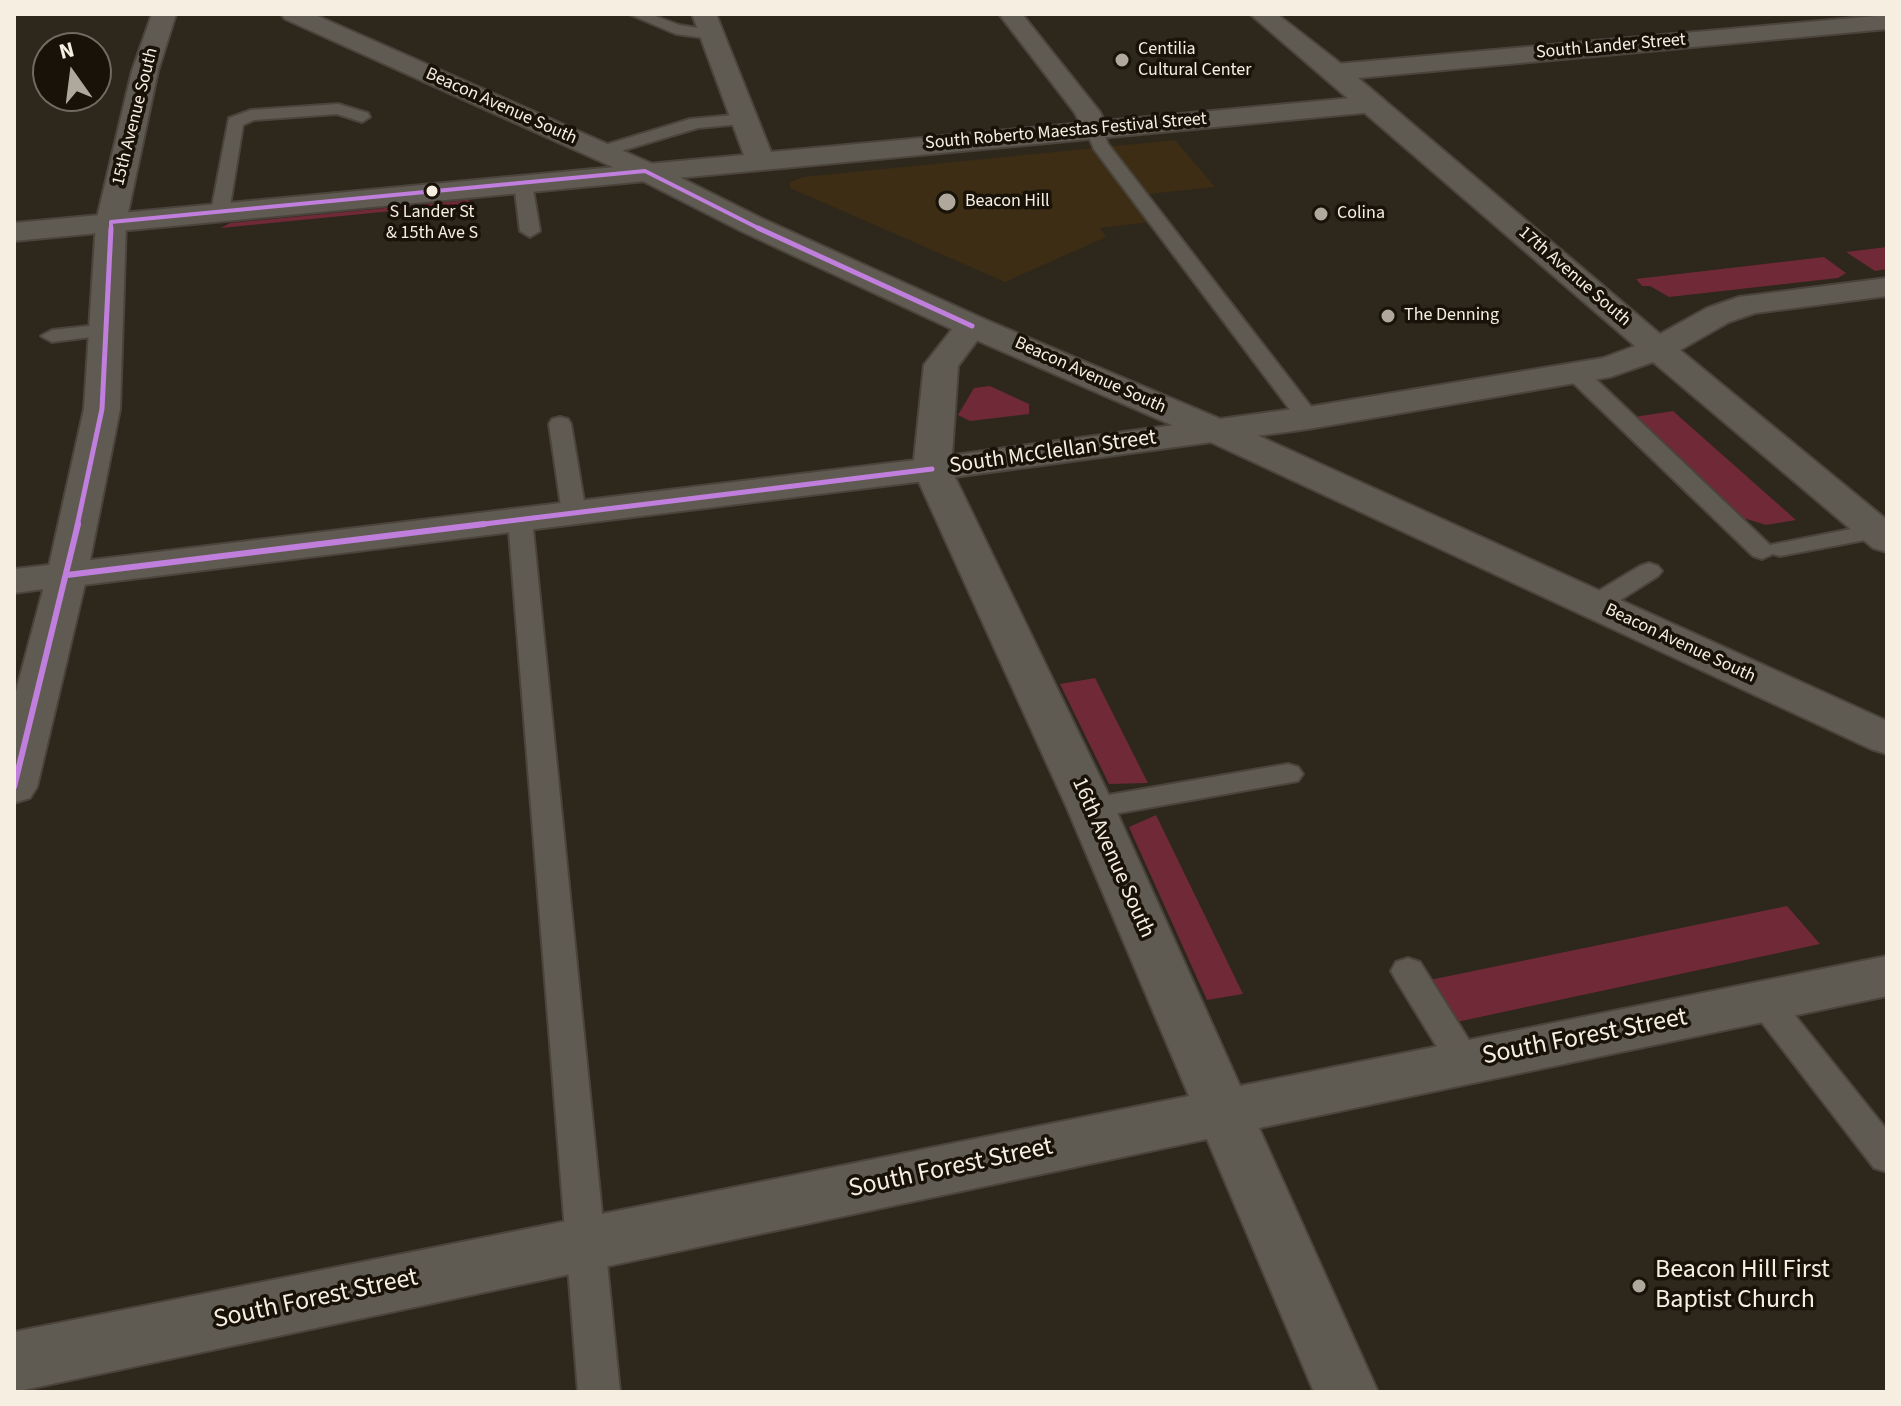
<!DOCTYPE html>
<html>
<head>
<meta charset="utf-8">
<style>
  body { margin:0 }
  #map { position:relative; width:1901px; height:1406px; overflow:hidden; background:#2d271c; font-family:"Source Sans 3",sans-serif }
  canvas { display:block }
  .frame { position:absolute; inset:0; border:16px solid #f7eee2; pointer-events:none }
  .north { position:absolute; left:32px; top:32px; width:80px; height:80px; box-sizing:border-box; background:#181209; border:2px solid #716a60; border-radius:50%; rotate:346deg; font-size:22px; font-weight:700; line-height:32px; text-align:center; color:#f7eee2 }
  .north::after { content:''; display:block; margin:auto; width:28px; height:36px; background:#b0a89d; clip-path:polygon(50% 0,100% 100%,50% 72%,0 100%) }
</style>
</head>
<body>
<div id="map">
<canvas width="1901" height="1406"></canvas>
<div class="frame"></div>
<div class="north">N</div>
</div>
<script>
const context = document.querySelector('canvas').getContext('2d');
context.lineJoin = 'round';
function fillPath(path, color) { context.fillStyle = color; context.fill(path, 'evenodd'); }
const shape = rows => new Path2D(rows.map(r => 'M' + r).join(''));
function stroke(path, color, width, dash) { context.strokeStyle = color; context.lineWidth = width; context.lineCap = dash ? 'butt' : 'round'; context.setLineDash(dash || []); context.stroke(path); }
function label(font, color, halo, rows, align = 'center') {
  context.font = font + ' "Source Sans 3",sans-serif'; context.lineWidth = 7; context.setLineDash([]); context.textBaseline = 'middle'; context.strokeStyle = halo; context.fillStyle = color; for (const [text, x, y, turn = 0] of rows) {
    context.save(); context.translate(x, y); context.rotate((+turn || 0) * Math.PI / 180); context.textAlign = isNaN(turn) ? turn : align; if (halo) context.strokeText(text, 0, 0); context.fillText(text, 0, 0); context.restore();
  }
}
const built = shape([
  [1175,140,1215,187,1140,195,1159,221,1100,228,1106,237,1005,282,790,188,790,182,803,177]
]);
const green = shape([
  [468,200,473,203,221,228,230,223],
  [1887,247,1887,269,1875,271,1846,252],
  [1824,257,1846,273,1838,278,1669,297,1650,286,1642,286,1636,279],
  [990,386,1029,404,1029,414,970,421,958,415,974,388],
  [1673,411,1796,520,1766,525,1740,517,1634,417],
  [1095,678,1148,783,1109,784,1060,684],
  [1156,815,1243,994,1207,1000,1129,827],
  [1787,906,1820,944,1452,1023,1425,981]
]);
const service = shape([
  [629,14,650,14,679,25,717,31,720,34,712,39,676,34,629,14],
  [338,104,368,113,370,117,362,122,337,114,254,120,243,125,229,212,227,216,213,216,211,212,229,118,251,110,338,104],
  [745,114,753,119,751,123,698,128,601,157,592,152,595,148,690,119,745,114],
  [1095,125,1101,126,1108,144,1316,413,1319,418,1316,423,1300,423,1094,149,1086,130,1095,125],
  [523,178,532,183,540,231,530,237,520,231,514,183,523,178],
  [107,324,114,326,117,330,114,334,52,342,41,336,52,330,107,324],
  [1576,366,1584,368,1770,545,1876,524,1885,526,1887,533,1876,538,1780,556,1773,554,1762,559,1753,556,1568,378,1565,373,1568,368,1576,366],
  [560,417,568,419,571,424,586,513,583,518,574,520,565,518,562,513,549,424,552,419,560,417],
  [520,512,529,514,532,519,620,1392,578,1392,508,519,511,514,520,512],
  [1649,563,1658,566,1662,571,1658,576,1603,611,1594,613,1585,611,1581,605,1585,599,1640,566,1649,563],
  [1288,764,1298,767,1303,774,1298,781,1091,818,1080,815,1076,808,1080,801,1091,798,1288,764],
  [1408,958,1420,962,1477,1053,1482,1063,1477,1073,1465,1077,1453,1073,1396,980,1391,971,1396,962,1408,958],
  [1765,989,1777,993,1887,1130,1887,1172,1874,1168,1753,1011,1748,1002,1753,993,1765,989]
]);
const pedestrian = shape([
  [999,14,1022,14,1100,112,1108,130,1104,135,1086,135,1075,113,999,14]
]);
const minor = shape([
  [692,14,716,14,771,152,1373,96,1382,98,1386,104,1382,110,1373,112,14,241,14,223,744,155,692,14],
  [1887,15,1887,29,1336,80,1327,77,1323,72,1327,67,1336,64,1887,15],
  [972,316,984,319,988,326,958,366,951,469,1115,808,1240,1086,1887,956,1887,996,1259,1128,1378,1392,1314,1392,1207,1139,14,1392,14,1332,1189,1096,1067,808,913,469,924,365,960,319,972,316],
  [67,563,81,566,87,575,81,584,14,593,14,569,67,563]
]);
const tertiary = shape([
  [1250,14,1277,14,1344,66,1660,334,1707,308,1739,297,1887,278,1887,296,1755,313,1729,322,1680,350,1887,520,1887,552,1873,548,1653,362,1610,377,1308,429,932,480,67,587,53,584,47,575,53,566,67,563,932,458,1308,407,1603,358,1635,346,1250,14]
]);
const secondary = shape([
  [152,14,176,14,158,71,126,222,120,409,87,575,37,787,30,798,14,803,14,699,47,575,84,409,96,222,132,71,152,14],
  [281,14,313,14,655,165,763,219,984,319,1230,423,1887,721,1887,754,1871,749,1204,439,960,333,741,231,635,177,285,19,281,14]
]);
const bus1Far2 = shape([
  [645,171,762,230],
  [111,230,111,222,645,171]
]);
const bus1Far1 = shape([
  [758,228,972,326],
  [77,526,102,409,111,228],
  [468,526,932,469]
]);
const bus1 = shape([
  [67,575,484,524],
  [14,787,78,524]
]);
const markers = [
  [1122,60,8,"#b0a89d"],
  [432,191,7,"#f7eee2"],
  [947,202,10,"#b0a89d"],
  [1321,214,8,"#b0a89d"],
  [1388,316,8,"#b0a89d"],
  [1639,1286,8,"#b0a89d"]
];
const farStreetnames = [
  ["South Lander Street",1611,47,-5],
  ["Beacon Avenue South",501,107,24],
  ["15th Avenue South",136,117,-76],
  ["South Roberto Maestas Festival Street",1066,132,-5],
  ["17th Avenue South",1574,277,41],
  ["Beacon Avenue South",1090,376,24],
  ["Beacon Avenue South",1680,644,25]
];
const farPoinames = [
  ["Centilia",1138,50],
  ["Cultural Center",1138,71],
  ["Beacon Hill",965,202],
  ["Colina",1337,214],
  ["The Denning",1404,316]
];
const farBusnames = [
  ["S Lander St",432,213],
  ["& 15th Ave S",432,234]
];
const streetNames = [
  ["South McClellan Street",1053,453,-8],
  ["16th Avenue South",1112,858,66]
];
const nearStreetnames = [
  ["South Forest Street",1585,1038,-11],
  ["South Forest Street",951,1169,-12],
  ["South Forest Street",316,1300,-12]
];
const nearPoinames = [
  ["Beacon Hill First",1655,1271],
  ["Baptist Church",1655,1301]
];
fillPath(built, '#3d2d14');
fillPath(green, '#702936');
stroke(service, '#4a443c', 4);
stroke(pedestrian, '#4a443c', 4);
stroke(minor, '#4a443c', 4);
stroke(tertiary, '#4a443c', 4);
stroke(secondary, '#4a443c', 4);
fillPath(service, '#605b52');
fillPath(pedestrian, '#605b52');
fillPath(minor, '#605b52');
fillPath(tertiary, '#605b52');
fillPath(secondary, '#605b52');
stroke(bus1Far2, '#c07fdc', 4);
stroke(bus1Far1, '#c07fdc', 5);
stroke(bus1, '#c07fdc', 6);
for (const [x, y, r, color] of markers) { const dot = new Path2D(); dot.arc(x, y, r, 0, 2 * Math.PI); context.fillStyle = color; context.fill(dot); stroke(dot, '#181209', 3); }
label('18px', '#f7eee2', '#181209', farStreetnames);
label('18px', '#f7eee2', '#181209', farPoinames, 'left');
label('18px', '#f7eee2', '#181209', farBusnames);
label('22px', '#f7eee2', '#181209', streetNames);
label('26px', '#f7eee2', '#181209', nearStreetnames);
label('26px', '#f7eee2', '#181209', nearPoinames, 'left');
</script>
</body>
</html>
